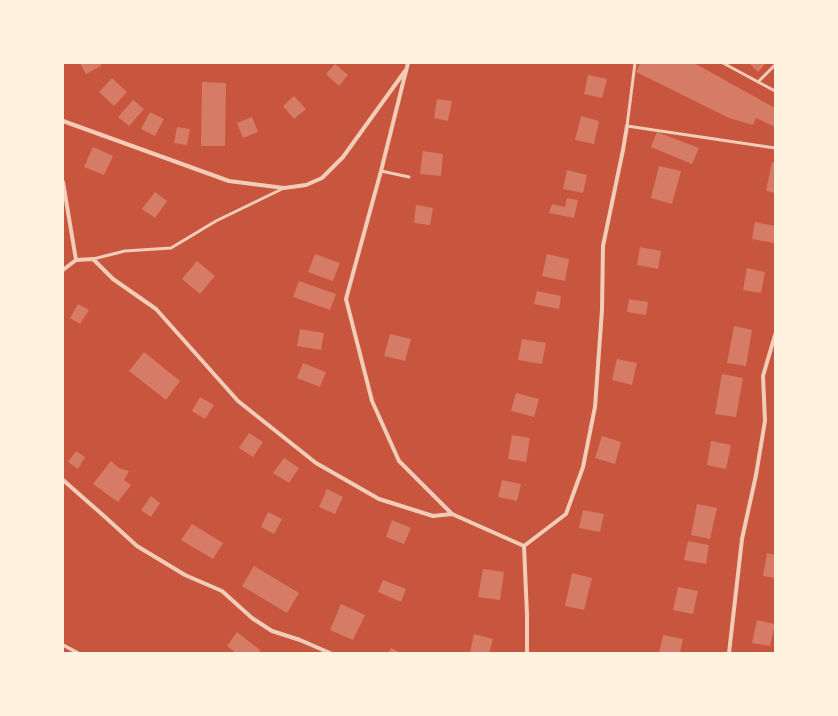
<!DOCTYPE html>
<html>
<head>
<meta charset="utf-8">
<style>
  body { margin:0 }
  #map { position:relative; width:838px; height:716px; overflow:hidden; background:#c8553d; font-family:"Roboto Condensed",sans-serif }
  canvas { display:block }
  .frame { position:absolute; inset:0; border:64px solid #fff3e0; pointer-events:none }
</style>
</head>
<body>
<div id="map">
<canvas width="838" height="716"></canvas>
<div class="frame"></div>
</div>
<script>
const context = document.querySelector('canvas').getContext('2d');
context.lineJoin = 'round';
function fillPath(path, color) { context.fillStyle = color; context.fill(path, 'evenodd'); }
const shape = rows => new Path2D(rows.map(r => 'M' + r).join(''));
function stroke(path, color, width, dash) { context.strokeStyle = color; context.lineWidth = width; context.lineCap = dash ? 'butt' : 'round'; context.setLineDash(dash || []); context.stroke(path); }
const building = shape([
  [80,63,100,63,101,66,86,74],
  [640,63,694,63,775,108,775,127,756,118,753,125,729,118,636,72],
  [749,63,766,63,758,72],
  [335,64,348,75,339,86,326,74],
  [588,75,607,79,602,98,584,94],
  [112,78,127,92,114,106,99,92],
  [202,82,226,83,225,146,201,146],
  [294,96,306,109,294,119,283,106],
  [437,99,452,101,448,121,434,118],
  [133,100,144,109,129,126,118,117],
  [150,112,164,119,155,136,141,129],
  [581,116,599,121,594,144,575,140],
  [252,117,258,132,243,138,237,123],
  [177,127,190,129,187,145,174,143],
  [657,132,699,148,692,164,651,147],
  [93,147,113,156,104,175,84,167],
  [423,151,443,154,441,176,420,174],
  [772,162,775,163,775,193,766,191],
  [659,166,681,171,672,204,651,198],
  [567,170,587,175,583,193,563,189],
  [155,192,167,201,155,218,142,209],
  [567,198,578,200,574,218,549,213,552,204,565,207],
  [416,205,433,208,430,225,414,223],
  [755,222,775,226,774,243,752,239],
  [640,247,661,251,658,269,637,265],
  [315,254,340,263,333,281,308,272],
  [547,254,569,259,565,281,542,276],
  [197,261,215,276,200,294,182,279],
  [747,268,765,272,761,293,743,290],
  [299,281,336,294,330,310,293,297],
  [537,291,561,296,559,309,534,304],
  [629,299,648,302,646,315,627,312],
  [78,304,89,310,80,324,70,318],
  [734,326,752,330,746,366,727,363],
  [300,329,324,333,321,350,297,346],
  [390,334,411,339,405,361,384,356],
  [522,339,546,343,542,364,518,360],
  [144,352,180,381,166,400,129,371],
  [617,359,637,363,632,385,612,380],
  [303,363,326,372,320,387,297,378],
  [722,374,743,378,736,417,715,414],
  [516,393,539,399,534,417,511,411],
  [200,397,214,405,205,419,192,411],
  [249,433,263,442,253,457,239,448],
  [512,435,530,438,526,462,508,459],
  [602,436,621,442,615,464,595,458],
  [711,441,731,445,726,469,707,465],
  [76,451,85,457,78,469,68,462],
  [284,458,299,468,289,483,273,473],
  [111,461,119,468,129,471,124,480,131,485,118,502,93,484],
  [502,480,521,484,517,501,498,497],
  [327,489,343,497,335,514,319,507],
  [151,496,160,503,151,517,141,510],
  [697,504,717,508,710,539,691,535],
  [583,510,604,514,600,532,579,528],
  [268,512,282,519,274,534,261,527],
  [392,520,411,528,404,544,386,537],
  [192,524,223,543,213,559,181,540],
  [688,541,709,545,706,564,684,560],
  [767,553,775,555,775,578,763,576],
  [254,566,299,593,287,613,242,586],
  [483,569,504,572,500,600,478,597],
  [572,573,592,578,584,610,565,606],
  [383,580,406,589,401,602,378,592],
  [678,587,698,591,693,614,673,610],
  [341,604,365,615,353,640,330,630],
  [757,620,775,624,770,646,752,643],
  [237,632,260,650,259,653,236,653,227,646],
  [474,634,493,639,489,653,470,653],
  [663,635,683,639,680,653,659,653],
  [391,648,401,653,388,653]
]);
const service = shape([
  [635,63,627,126,775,148],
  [723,63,775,91],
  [758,82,775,65],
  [381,171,409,177],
  [93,259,125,251,171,248,216,221,284,188]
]);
const pedestrian = shape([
  [63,645,78,653]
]);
const minor = shape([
  [408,63,381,171,346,299,372,401,399,461,452,514,524,546],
  [63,121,229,181,284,188,306,185,322,178,343,157,405,71],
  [63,182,76,260,93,259,113,279,156,309,238,401,316,463,379,499,433,516,452,514],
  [63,270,76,260],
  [63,480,104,516,137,546,185,575,222,591,252,618,272,631,300,640,330,653],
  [527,653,527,615,524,546,566,514,583,467,595,407,602,310,603,246,623,150,627,126],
  [729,653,742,539,756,475,765,421,763,376,775,335]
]);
fillPath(building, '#d67c66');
stroke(service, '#f1ccb7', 3);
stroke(pedestrian, '#f1ccb7', 3.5);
stroke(minor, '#f1ccb7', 4);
</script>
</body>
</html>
